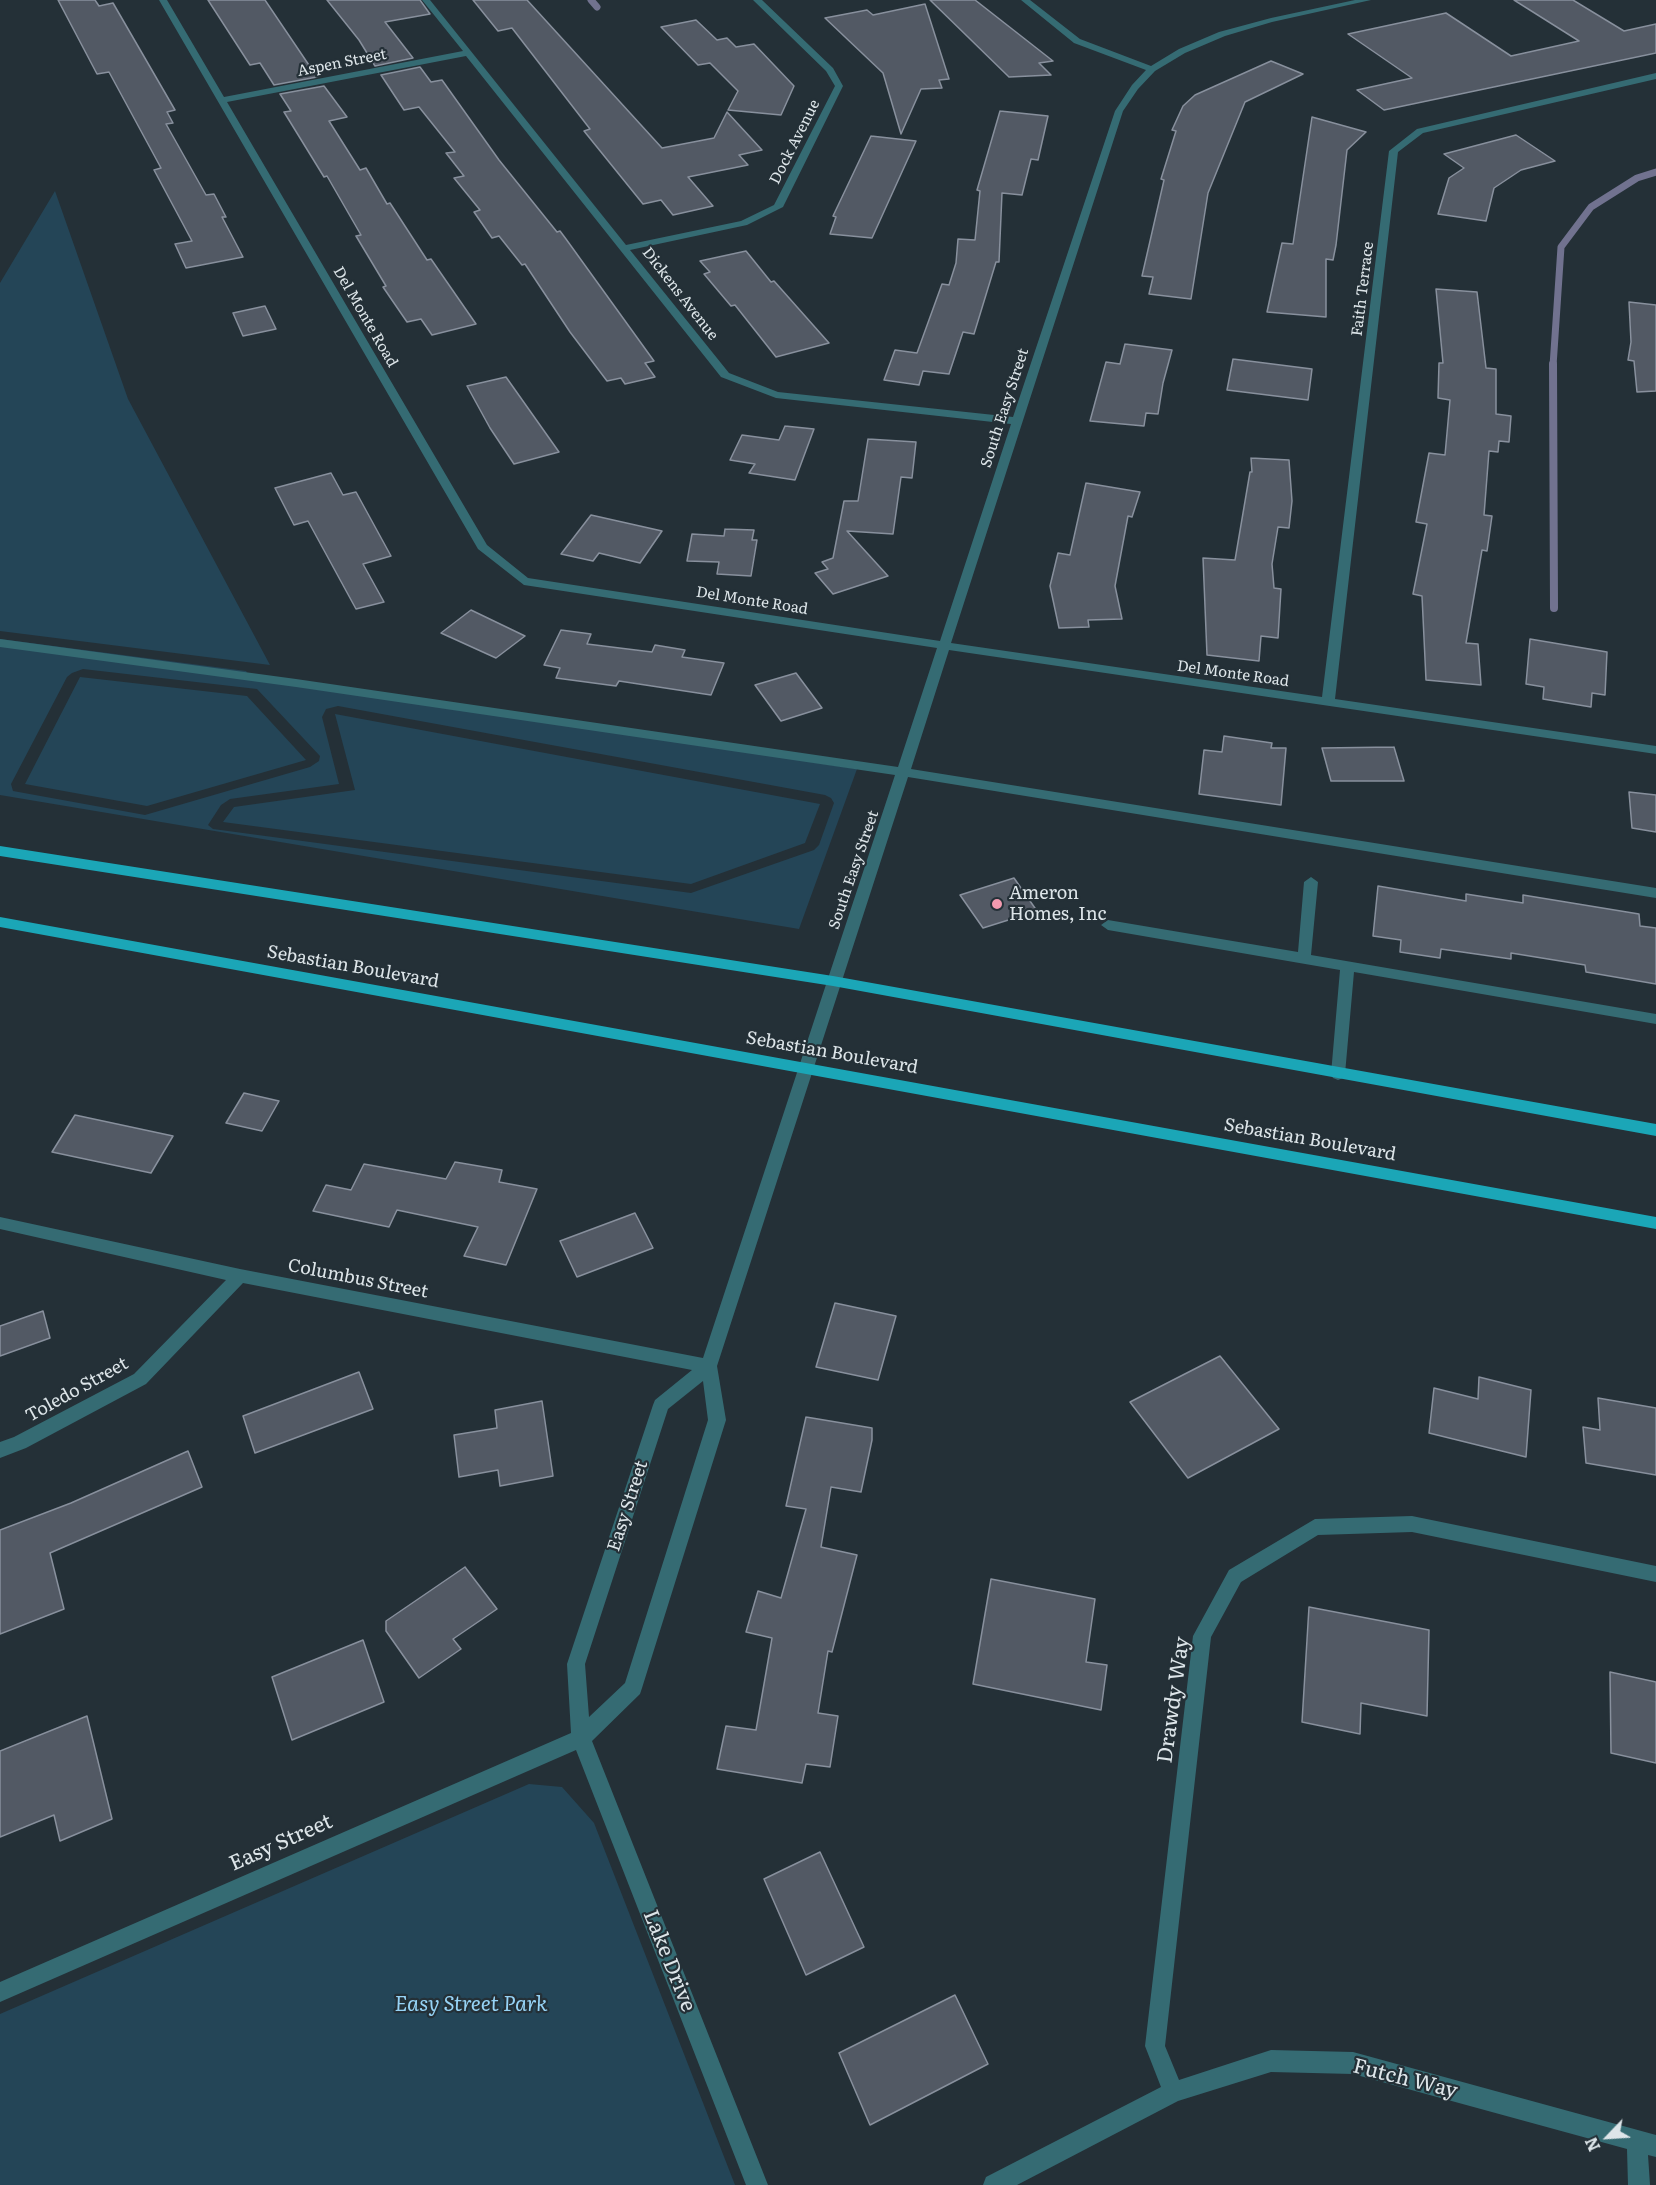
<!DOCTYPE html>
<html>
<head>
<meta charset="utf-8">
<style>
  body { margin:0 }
  #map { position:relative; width:1656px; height:2185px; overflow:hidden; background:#243037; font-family:Literata,serif }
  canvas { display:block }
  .north { position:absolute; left:1578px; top:2107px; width:60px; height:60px; -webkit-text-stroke:4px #243037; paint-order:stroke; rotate:245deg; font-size:16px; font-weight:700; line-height:24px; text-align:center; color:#dde5e9 }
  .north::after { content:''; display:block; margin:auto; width:21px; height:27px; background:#dde5e9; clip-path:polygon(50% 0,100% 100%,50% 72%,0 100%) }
</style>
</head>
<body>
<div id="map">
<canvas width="1656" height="2185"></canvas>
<div class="north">N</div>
</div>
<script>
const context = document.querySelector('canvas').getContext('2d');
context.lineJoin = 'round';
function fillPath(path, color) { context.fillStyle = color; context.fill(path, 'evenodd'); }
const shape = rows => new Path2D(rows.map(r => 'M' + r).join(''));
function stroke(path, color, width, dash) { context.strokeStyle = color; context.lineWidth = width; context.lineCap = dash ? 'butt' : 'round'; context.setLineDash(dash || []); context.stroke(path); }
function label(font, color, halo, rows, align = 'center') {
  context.font = font + ' Literata,serif'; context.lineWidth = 4.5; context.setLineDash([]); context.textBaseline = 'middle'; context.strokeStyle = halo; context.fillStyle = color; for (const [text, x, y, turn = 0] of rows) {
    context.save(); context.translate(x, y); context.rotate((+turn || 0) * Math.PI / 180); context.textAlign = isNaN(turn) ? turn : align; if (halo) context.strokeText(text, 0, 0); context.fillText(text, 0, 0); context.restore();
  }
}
const green = shape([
  [55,191,128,399,270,665,0,631,0,283],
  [0,639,246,671,249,675,857,769,799,929,0,795],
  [83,669,257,689,320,756,319,761,310,767,145,815,13,791,11,784,67,677,72,673],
  [338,706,825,795,831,798,834,803,819,845,814,850,691,893,213,829,208,825,221,805,230,799,339,784,322,717,326,709],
  [80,677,247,696,306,760,147,806,25,784],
  [335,714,820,804,805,843,691,884,223,822,234,807,355,790],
  [529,1784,562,1787,594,1823,735,2185,0,2185,0,2014]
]);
const streamFar1 = shape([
  [591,0,597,7],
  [1553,366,1561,247,1591,207,1637,178,1656,172]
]);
const stream = shape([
  [1553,364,1554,608]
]);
const building = shape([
  [58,0,95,0,99,6,113,3,175,110,167,112,173,123,166,124,206,195,214,194,226,217,222,217,243,257,186,268,175,244,192,241,154,170,161,168,109,72,97,74,58,0],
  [208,0,265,0,317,77,274,85,260,63,250,65,208,0],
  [327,0,420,0,430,14,385,22,413,58,375,66,359,40,327,0],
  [473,0,527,0,662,148,714,138,727,112,762,150,739,155,748,165,688,177,713,206,673,215,661,200,643,204,584,131,590,129,512,28,498,31,473,0],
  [930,0,975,0,1053,61,1039,63,1051,75,1009,77,930,0],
  [1514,0,1573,0,1624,31,1656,24,1656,53,1384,110,1357,90,1412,78,1348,34,1446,13,1511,56,1579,41,1514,0],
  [925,4,949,79,939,80,942,88,921,89,901,134,883,73,825,18,867,10,873,15,925,4],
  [696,20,717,40,727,38,736,47,754,44,794,86,781,115,728,110,738,91,710,63,698,65,661,27,696,20],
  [1271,61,1303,74,1245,102,1208,193,1191,299,1149,294,1153,277,1142,276,1164,180,1161,179,1176,131,1172,130,1183,106,1195,95,1271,61],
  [420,67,431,82,442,80,499,160,557,232,560,231,566,239,654,361,645,363,655,377,625,384,621,378,607,381,570,332,525,264,522,265,499,236,492,238,474,212,480,210,454,178,464,176,446,153,455,152,419,107,404,110,381,75,420,67],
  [324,86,347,117,329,121,360,170,366,168,387,204,390,203,427,260,431,259,476,324,432,335,421,319,407,322,383,287,386,286,356,236,361,235,327,176,324,177,284,112,291,111,280,94,324,86],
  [1000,111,1048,116,1038,160,1031,159,1022,195,1002,193,999,262,996,262,974,334,963,332,949,374,923,371,919,385,884,380,895,350,917,353,942,284,949,285,956,263,958,239,975,240,980,191,977,190,1000,111],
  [1312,117,1366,132,1347,150,1336,245,1333,260,1326,259,1326,317,1267,312,1282,243,1293,244,1312,117],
  [1516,135,1555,161,1521,170,1494,188,1486,221,1438,214,1449,178,1464,168,1444,154,1516,135],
  [871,136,916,141,872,238,830,234,836,217,833,216,871,136],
  [746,251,771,282,774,281,829,343,776,357,735,305,731,306,704,274,710,272,700,261,746,251],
  [1436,289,1477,292,1486,368,1496,369,1496,414,1511,416,1509,442,1499,441,1498,452,1489,451,1484,515,1492,516,1487,551,1482,550,1466,643,1478,644,1481,685,1426,680,1422,596,1413,594,1427,524,1416,522,1429,453,1445,455,1450,400,1438,398,1439,363,1443,363,1436,289],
  [1629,302,1656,305,1656,391,1637,392,1634,361,1628,360,1631,342,1629,302],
  [265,306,276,329,243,336,233,313,265,306],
  [1125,344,1172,350,1163,383,1158,414,1146,413,1144,426,1090,421,1106,362,1120,364,1125,344],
  [1233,359,1312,369,1308,400,1227,390,1233,359],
  [506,377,559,452,514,464,490,428,467,386,506,377],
  [785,426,814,429,795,480,749,473,755,464,730,460,742,435,779,440,785,426],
  [868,439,916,442,912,478,901,477,893,534,847,531,888,576,833,594,815,573,828,569,822,562,833,558,844,501,858,501,868,439],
  [1251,458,1289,460,1292,501,1289,528,1278,527,1272,564,1274,588,1281,589,1278,638,1261,636,1259,661,1207,655,1203,558,1235,560,1250,472,1252,472,1251,458],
  [331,473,343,495,356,492,391,556,363,564,384,602,356,609,308,521,294,525,275,488,331,473],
  [1086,483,1140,492,1132,517,1128,516,1115,586,1122,619,1088,620,1089,627,1059,628,1050,586,1058,553,1070,555,1086,483],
  [591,515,662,531,640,563,599,553,593,561,561,554,591,515],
  [725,529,754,530,752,540,757,540,751,576,717,574,719,562,687,561,692,534,724,536,725,529],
  [471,610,525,636,496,658,441,633,471,610],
  [561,630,591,634,587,644,652,652,655,645,685,650,682,657,724,663,711,695,619,681,616,686,556,678,560,668,544,665,561,630],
  [1530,639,1607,652,1605,695,1592,693,1591,707,1543,699,1544,687,1526,684,1530,639],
  [796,673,822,708,781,721,755,685,796,673],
  [1224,736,1272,743,1271,748,1286,748,1281,805,1199,794,1204,750,1222,752,1224,736],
  [1394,747,1404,781,1331,781,1322,748,1394,747],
  [1629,792,1656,795,1656,832,1632,828,1629,792],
  [1014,878,1037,911,983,928,960,895,1014,878],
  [1378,886,1466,901,1466,894,1523,903,1523,895,1639,914,1640,926,1656,928,1656,984,1586,972,1585,965,1511,953,1511,959,1441,949,1440,958,1400,952,1401,940,1373,936,1378,886],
  [244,1093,279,1101,262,1131,226,1123,244,1093],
  [75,1115,173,1136,151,1173,52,1152,75,1115],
  [455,1162,502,1170,499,1182,537,1189,506,1265,464,1256,478,1227,397,1210,389,1227,313,1211,326,1185,351,1190,364,1164,446,1179,455,1162],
  [635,1213,653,1248,577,1277,560,1241,635,1213],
  [835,1303,896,1316,878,1380,816,1367,835,1303],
  [43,1311,50,1338,0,1356,0,1326,43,1311],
  [1220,1356,1279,1429,1188,1478,1130,1402,1220,1356],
  [359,1372,373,1409,255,1453,243,1416,359,1372],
  [1479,1377,1531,1390,1526,1457,1429,1433,1434,1388,1478,1399,1479,1377],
  [1598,1398,1656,1408,1656,1475,1586,1463,1583,1427,1600,1430,1598,1398],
  [542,1401,553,1476,500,1486,498,1470,459,1477,454,1435,497,1428,495,1410,542,1401],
  [806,1417,872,1428,872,1440,861,1492,831,1487,821,1547,857,1555,832,1652,828,1651,818,1713,838,1716,830,1767,806,1764,802,1783,717,1769,726,1726,756,1730,772,1638,746,1632,758,1591,781,1598,806,1509,786,1506,806,1417],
  [188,1451,202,1487,50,1553,64,1609,0,1634,0,1530,71,1503,188,1451],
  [465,1567,497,1609,453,1639,461,1649,419,1678,386,1631,386,1621,465,1567],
  [991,1579,1095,1599,1086,1662,1107,1665,1101,1710,973,1684,991,1579],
  [1309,1607,1429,1630,1427,1716,1361,1703,1360,1734,1302,1722,1309,1607],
  [363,1640,384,1702,292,1740,272,1677,363,1640],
  [1610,1672,1656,1682,1656,1763,1611,1753,1610,1672],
  [87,1716,112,1819,60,1841,54,1815,0,1837,0,1751,87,1716],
  [820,1852,864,1947,806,1975,764,1879,820,1852],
  [955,1995,988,2064,870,2125,839,2053,955,1995]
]);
const minor = shape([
  [159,0,167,0,224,97,463,51,422,0,430,0,626,245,741,221,774,205,835,86,826,71,753,0,762,0,833,68,843,86,783,207,747,225,630,250,729,373,778,392,1013,417,1115,111,1132,85,1146,70,1074,43,1021,0,1030,0,1080,39,1151,66,1179,49,1219,32,1271,18,1355,0,1371,0,1272,22,1225,36,1185,53,1155,71,1138,89,1123,111,951,643,1322,697,1389,151,1417,129,1656,73,1656,79,1423,133,1398,152,1335,699,1656,746,1656,754,949,650,911,769,1656,888,1656,898,908,777,717,1366,726,1420,642,1688,640,1694,592,1741,768,2185,746,2185,576,1750,0,2002,0,1982,571,1733,567,1664,653,1405,655,1400,692,1370,243,1283,146,1384,26,1448,0,1458,0,1442,14,1437,134,1374,226,1280,0,1229,0,1217,240,1269,703,1358,895,775,296,687,0,647,0,639,296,679,898,767,937,648,524,585,478,549,159,0],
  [466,56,721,377,776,398,1011,424,940,641,528,578,487,545,227,102,466,56],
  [703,1381,708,1420,625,1683,589,1717,585,1664,668,1409,703,1381],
  [1311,877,1318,882,1311,955,1656,1014,1656,1024,1354,972,1345,1074,1343,1078,1338,1080,1333,1078,1331,1074,1340,970,1108,930,1101,925,1108,920,1298,952,1304,882,1311,877],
  [1412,1516,1656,1566,1656,1582,1412,1532,1318,1535,1241,1582,1211,1637,1165,2046,1179,2080,1271,2050,1353,2052,1656,2135,1656,2157,1648,2155,1650,2185,1628,2185,1627,2149,1353,2074,1271,2072,1178,2101,1017,2185,983,2185,986,2177,1161,2087,1145,2046,1193,1636,1229,1570,1315,1519,1412,1516]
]);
const major = shape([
  [0,846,833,976,1656,1124,1656,1136,833,986,0,856,0,846],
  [0,917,1656,1217,1656,1229,0,927,0,917]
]);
const markers = [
  [997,904,6,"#f29aaf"]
];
const farStreetnames = [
  ["Aspen Street",342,63,-11],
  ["Dock Avenue",795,142,-63],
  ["Faith Terrace",1363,289,-83],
  ["Dickens Avenue",680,294,52],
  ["Del Monte Road",365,317,60],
  ["South Easy Street",1005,408,-72],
  ["Del Monte Road",752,601,9],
  ["Del Monte Road",1233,674,8],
  ["South Easy Street",854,870,-71]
];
const poiNames = [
  ["Ameron",1009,894],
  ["Homes, Inc",1009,915]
];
const streetNames = [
  ["Sebastian Boulevard",353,967,10],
  ["Sebastian Boulevard",832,1053,10],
  ["Sebastian Boulevard",1310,1140,10],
  ["Columbus Street",358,1279,11],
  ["Toledo Street",77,1390,-29],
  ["Easy Street",628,1506,-72]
];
const nearStreetnames = [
  ["Drawdy Way",1174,1700,-82],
  ["Easy Street",281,1843,-24],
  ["Lake Drive",669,1961,68],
  ["Futch Way",1405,2079,14]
];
const nearParknames = [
  ["Easy Street Park",471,2005]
];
fillPath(green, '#244557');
stroke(streamFar1, '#71728f', 7);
stroke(stream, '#71728f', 8);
fillPath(building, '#525964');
stroke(building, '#88909d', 1.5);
fillPath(minor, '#356b73');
fillPath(major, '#1ba6b7');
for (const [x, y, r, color] of markers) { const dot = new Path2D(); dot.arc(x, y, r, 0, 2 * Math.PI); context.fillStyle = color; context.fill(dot); stroke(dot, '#243037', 2); }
label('15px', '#dde5e9', '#243037', farStreetnames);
label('18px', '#dde5e9', '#243037', poiNames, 'left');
label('18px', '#dde5e9', '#243037', streetNames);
label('21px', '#dde5e9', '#243037', nearStreetnames);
label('italic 21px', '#96d3f6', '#243037', nearParknames);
</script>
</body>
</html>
